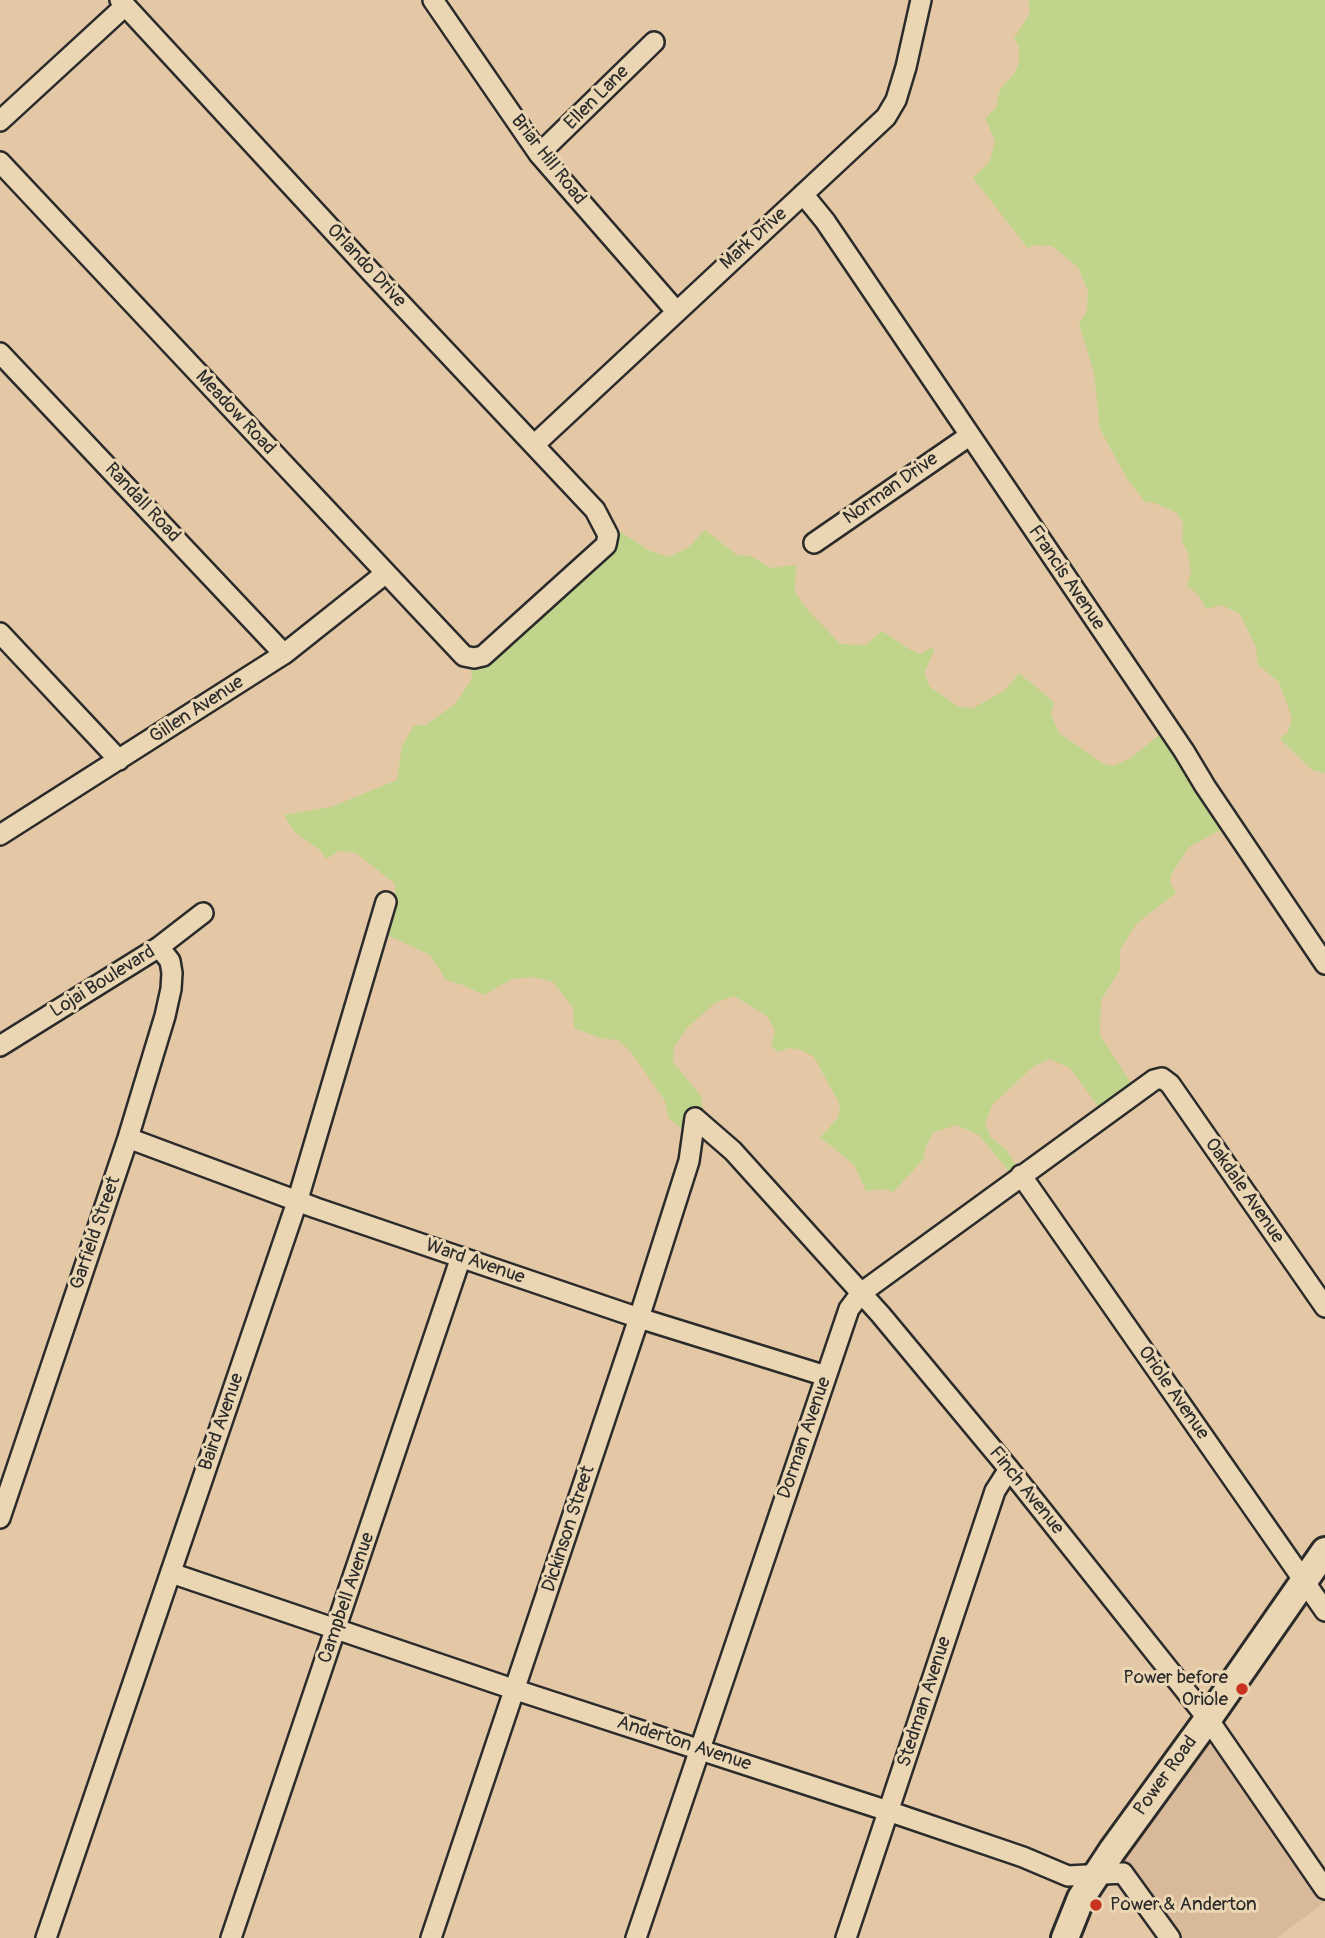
<!DOCTYPE html>
<html>
<head>
<meta charset="utf-8">
<style>
  body { margin:0 }
  canvas { display:block; background:#e4c8a6 }
</style>
</head>
<body>
<canvas width="1325" height="1938"></canvas>
<script>
const context = document.querySelector('canvas').getContext('2d');
context.lineJoin = 'round';
function fillPath(path, color) { context.fillStyle = color; context.fill(path, 'evenodd'); }
const shape = rows => new Path2D(rows.map(r => 'M' + r).join(''));
function stroke(path, color, width, dash) { context.strokeStyle = color; context.lineWidth = width; context.lineCap = dash ? 'butt' : 'round'; context.setLineDash(dash || []); context.stroke(path); }
function label(font, color, halo, rows, align = 'center') {
  context.font = font + ' Pangolin,sans-serif'; context.lineWidth = 6; context.setLineDash([]); context.textBaseline = 'middle'; context.strokeStyle = halo; context.fillStyle = color; for (const [text, x, y, turn = 0] of rows) {
    context.save(); context.translate(x, y); context.rotate((+turn || 0) * Math.PI / 180); context.textAlign = isNaN(turn) ? turn : align; if (halo) context.strokeText(text, 0, 0); context.fillText(text, 0, 0); context.restore();
  }
}
const built = shape([
  [1209,1723,1325,1893,1325,1902,1277,1938,1163,1938,1111,1856]
]);
const green = shape([
  [1031,0,1325,0,1325,773,1312,770,1280,739,1288,732,1292,718,1279,682,1258,665,1256,647,1240,614,1222,605,1206,609,1200,597,1187,585,1191,573,1188,553,1182,541,1183,523,1177,513,1155,503,1145,502,1127,479,1100,429,1094,373,1079,324,1087,310,1088,291,1078,267,1052,246,1034,245,1028,248,1026,246,973,178,990,161,995,141,985,118,996,108,1000,89,1014,74,1019,63,1019,47,1014,38,1027,18,1030,11,1028,2],
  [705,530,737,555,751,556,770,568,796,565,795,592,805,607,840,644,866,645,882,631,911,650,920,654,932,647,934,651,924,673,930,687,959,707,973,708,1004,691,1019,673,1054,702,1051,715,1059,733,1104,764,1113,766,1131,758,1165,730,1228,826,1189,847,1172,873,1170,882,1176,893,1136,924,1120,950,1120,970,1101,1000,1100,1035,1138,1094,1105,1116,1070,1068,1049,1059,1034,1066,992,1105,985,1124,991,1137,1006,1150,1024,1176,1017,1181,979,1135,956,1125,933,1133,925,1148,923,1160,893,1192,883,1189,866,1191,854,1165,820,1137,838,1118,840,1105,814,1057,801,1050,789,1048,778,1052,771,1046,775,1031,767,1016,734,996,715,1003,687,1028,674,1047,673,1062,701,1096,706,1133,699,1141,669,1119,665,1101,631,1052,618,1040,600,1038,574,1028,573,1008,553,982,533,977,512,979,484,995,463,985,446,980,430,955,385,934,395,897,395,884,356,853,339,851,326,859,320,850,295,833,284,815,331,807,397,780,402,746,414,725,426,725,455,704,472,679,470,661,609,531,619,531,650,551,670,557,689,547]
]);
const minor = shape([
  [433,0,539,154,676,311],
  [0,121,125,6],
  [539,154,654,42],
  [0,162,464,656,474,658,483,656,606,545,608,535,595,510,371,272,120,0],
  [803,194,825,221,1184,751,1205,786,1325,964],
  [0,353,284,654],
  [534,445,886,117,896,100,906,67,921,0],
  [814,543,969,436],
  [0,633,119,760],
  [0,835,284,654,386,573],
  [0,1046,159,947,203,913],
  [695,1118,733,1151,881,1315,1009,1469,1208,1719,1325,1889],
  [128,1138,316,1208,639,1318,826,1376],
  [1021,1175,1325,1611],
  [0,1518,128,1138,165,1016,171,989,172,973,170,961,159,947],
  [171,1573,516,1690,888,1811,1023,1857,1068,1876,1123,1873,1170,1938],
  [46,1938,298,1199,386,902],
  [231,1938,461,1257],
  [431,1938,639,1318,689,1161,695,1118],
  [636,1938,849,1309,861,1293,1154,1080,1162,1078,1170,1084,1325,1307],
  [846,1938,995,1491,1009,1469]
]);
const secondary = shape([
  [1065,1938,1081,1898,1112,1851,1208,1719,1325,1551]
]);
const markers = [
  [1242,1689,7,"#c8321e"],
  [1096,1905,7,"#c8321e"]
];
const streetNames = [
  ["Ellen Lane",597,98,-45],
  ["Briar Hill Road",548,160,52],
  ["Mark Drive",754,239,-42],
  ["Orlando Drive",366,266,47],
  ["Meadow Road",235,413,47],
  ["Norman Drive",891,489,-35],
  ["Randall Road",142,503,47],
  ["Francis Avenue",1066,578,56],
  ["Gillen Avenue",197,710,-33],
  ["Lojai Boulevard",103,982,-32],
  ["Oakdale Avenue",1244,1191,55],
  ["Garfield Street",96,1233,-71],
  ["Ward Avenue",475,1262,19],
  ["Oriole Avenue",1173,1393,55],
  ["Baird Avenue",222,1422,-71],
  ["Dorman Avenue",805,1438,-71],
  ["Finch Avenue",1026,1491,51],
  ["Dickinson Street",569,1529,-72],
  ["Campbell Avenue",347,1598,-71],
  ["Stedman Avenue",925,1702,-72],
  ["Anderton Avenue",684,1744,18],
  ["Power Road",1166,1776,-54]
];
const poiNames = [
  ["Power before",1228,1678],
  ["Oriole",1228,1700],
  ["Power & Anderton",1110,1905,"left"]
];
fillPath(built, '#d8b999');
fillPath(green, '#c0d58b');
stroke(minor, '#2b2b2b', 24);
stroke(secondary, '#2b2b2b', 32);
stroke(minor, '#ebd6b4', 19);
stroke(secondary, '#ebd6b4', 26);
for (const [x, y, r, color] of markers) { const dot = new Path2D(); dot.arc(x, y, r, 0, 2 * Math.PI); context.fillStyle = color; context.fill(dot); stroke(dot, '#ebd6b4', 2.5); }
label('19px', '#2b2b2b', '#ebd6b4', streetNames);
label('19px', '#2b2b2b', '#ebd6b4', poiNames, 'right');
</script>
</body>
</html>
